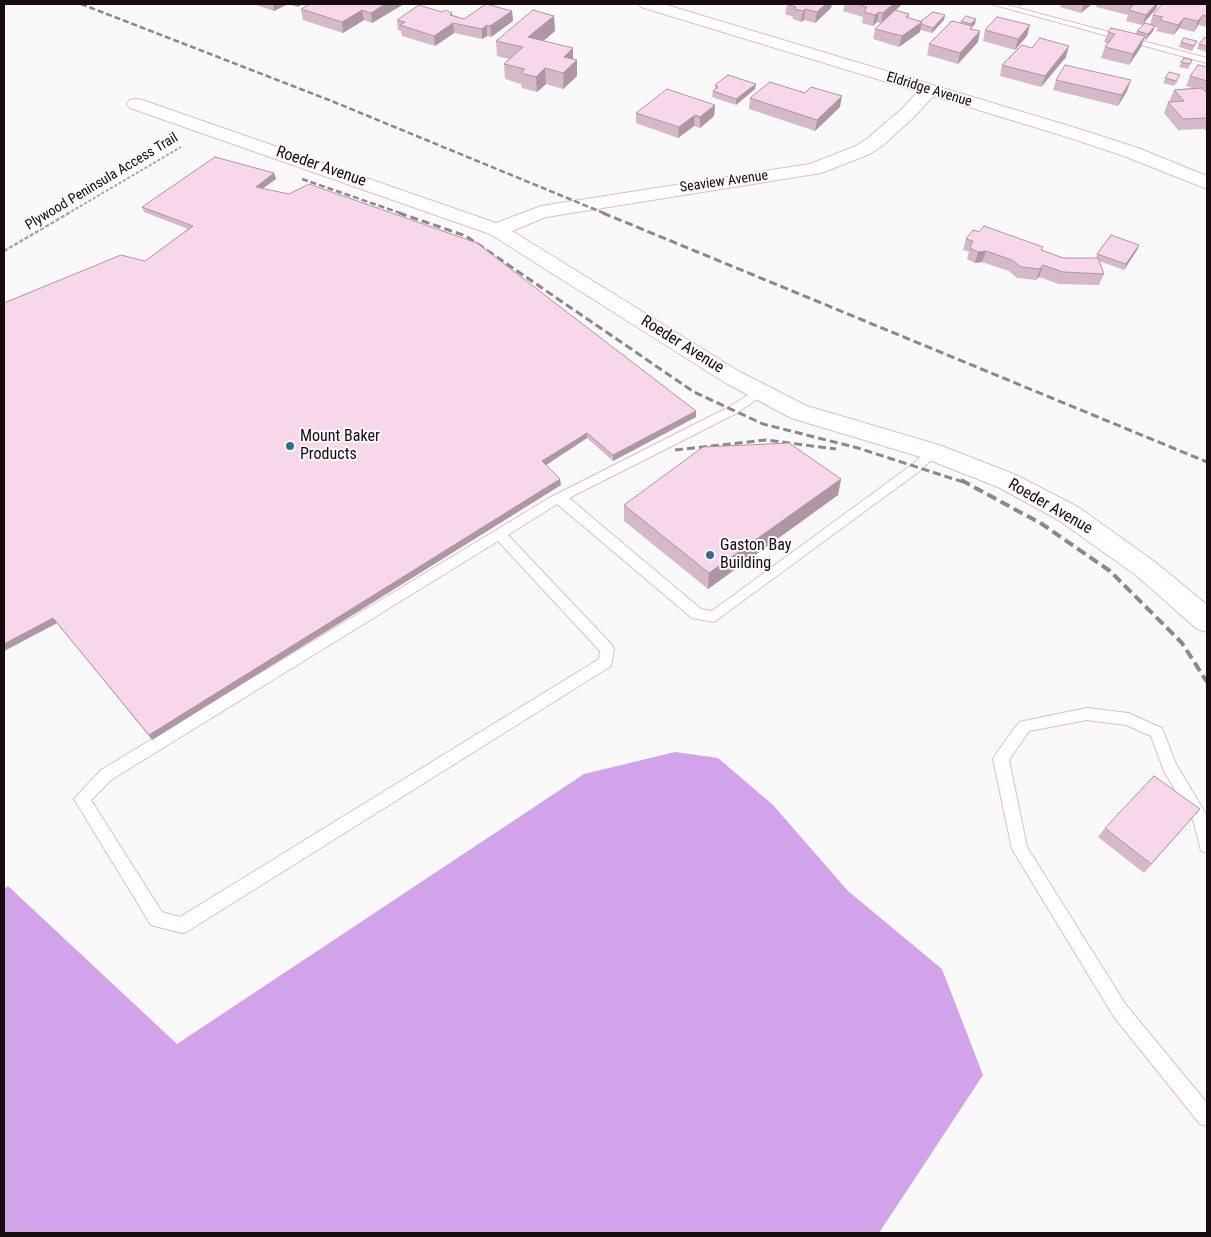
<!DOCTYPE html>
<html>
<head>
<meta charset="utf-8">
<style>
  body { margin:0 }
  #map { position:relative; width:1211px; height:1237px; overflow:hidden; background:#f9f9f9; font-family:"Roboto Condensed",sans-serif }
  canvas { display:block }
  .frame { position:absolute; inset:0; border:5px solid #180b0d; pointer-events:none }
</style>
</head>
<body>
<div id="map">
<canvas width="1211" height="1237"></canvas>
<div class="frame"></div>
</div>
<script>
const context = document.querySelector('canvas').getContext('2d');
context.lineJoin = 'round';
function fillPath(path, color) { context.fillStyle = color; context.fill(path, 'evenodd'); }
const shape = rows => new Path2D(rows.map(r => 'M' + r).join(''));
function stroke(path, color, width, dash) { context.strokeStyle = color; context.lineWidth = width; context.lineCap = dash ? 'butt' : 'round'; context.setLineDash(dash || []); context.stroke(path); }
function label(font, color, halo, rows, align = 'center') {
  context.font = font + ' "Roboto Condensed",sans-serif'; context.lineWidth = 4; context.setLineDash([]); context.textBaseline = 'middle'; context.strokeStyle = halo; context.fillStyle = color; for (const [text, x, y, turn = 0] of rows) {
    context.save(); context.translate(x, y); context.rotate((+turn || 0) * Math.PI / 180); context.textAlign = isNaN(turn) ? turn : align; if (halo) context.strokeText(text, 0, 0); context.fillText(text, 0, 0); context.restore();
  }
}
const water = shape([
  [675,752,718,758,773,805,848,891,942,969,983,1075,879,1233,4,1233,4,889,8,886,177,1044,584,774]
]);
const pathFar1 = shape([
  [67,214,181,147]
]);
const path = shape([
  [4,251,69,213]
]);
const service = shape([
  [991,4,1003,4,1207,58,1207,63,991,4],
  [759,388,763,389,763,395,737,413,569,498,701,609,712,611,913,464,929,449,933,448,939,452,921,470,714,622,692,618,557,504,508,535,612,645,614,649,611,666,188,931,182,933,151,925,74,799,101,770,549,498,729,407,759,388],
  [498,541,600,651,599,659,180,917,162,912,91,800,111,780,498,541],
  [1087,708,1128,713,1162,728,1176,764,1207,816,1207,853,1201,851,1194,823,1164,771,1151,736,1126,725,1087,720,1029,731,1009,760,1027,847,1126,1005,1207,1103,1207,1126,1200,1124,1114,1017,1012,849,993,759,996,754,1019,722,1087,708]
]);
const minor = shape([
  [929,85,935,86,938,90,935,94,914,117,882,146,870,154,821,173,546,217,512,231,740,372,807,406,942,446,1016,475,1078,507,1155,562,1207,605,1207,632,1197,629,1137,576,1060,521,998,487,924,458,791,418,724,382,490,234,130,108,127,104,130,100,136,99,142,100,496,223,541,206,810,164,856,146,868,138,902,109,923,86,929,85]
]);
const secondary = shape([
  [639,4,663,4,1079,129,1138,148,1207,176,1207,189,1124,156,1067,137,641,7,639,4]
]);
const railFar2 = shape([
  [81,4,334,102,606,214],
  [302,179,403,214]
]);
const railFar1 = shape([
  [399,213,466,236,694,392,763,424,858,448,963,482],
  [603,213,1207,462],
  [675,450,766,440,836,449]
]);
const rail = shape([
  [961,480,1042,524,1110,571,1182,643,1207,682]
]);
const wall = shape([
  [253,4,303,4,297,7,288,4,274,11],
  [310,4,404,4,372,23,364,20,343,33,303,20,301,9],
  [787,4,832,4,831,8,815,23,804,20,801,22,793,19,793,17,785,14],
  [845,4,901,4,901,5,896,10,909,14,909,18,921,21,944,20,932,33,920,30,920,32,899,47,873,39,875,29,881,24,877,22,873,26,862,23,863,17,843,11],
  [1012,4,1023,4,1021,6],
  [1061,4,1092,4,1081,13,1060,7],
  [1097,4,1158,4,1156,9,1142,25,1126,21,1128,15,1096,7],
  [1207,4,1207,27,1198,25,1194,32,1179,28,1174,35,1156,31,1158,28,1154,27,1153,31,1146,40,1144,39,1141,47,1129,65,1101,58,1105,47,1107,43,1104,42,1108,32,1136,34,1137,31,1150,24,1153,15],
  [512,11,513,21,491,37,487,36,482,39,454,33,435,46,402,36,401,31,398,30,397,20,453,15,464,19],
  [554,16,555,31,543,41,573,59,577,60,577,76,563,89,546,84,537,92,522,88,521,84,505,79,504,64,509,59,497,56,496,41],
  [961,21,975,24,972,27,971,29,980,31,978,42,958,64,927,55,929,44,960,23],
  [985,30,1027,36,1015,50,983,41],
  [1207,38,1207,52,1197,49,1199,44],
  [1197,41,1192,51,1179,47,1181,42],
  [1066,57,1041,87,1000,76,1002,65],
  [1192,60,1188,69,1179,67,1181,62],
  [1207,67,1207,131,1204,129,1178,130,1164,113,1168,102,1171,102,1170,100,1174,90,1192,88,1186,86,1190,76],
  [1165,78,1178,81,1174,86,1163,83],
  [1056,80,1127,91,1118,106,1053,90],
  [715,85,755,89,736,105,712,97,713,91,715,90],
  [750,98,840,107,815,131,749,109],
  [715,105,714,116,700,128,694,126,678,138,636,123,636,113],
  [274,173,276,179,263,188,696,411,696,417,613,461,587,438,546,465,561,485,152,740,57,623,4,651,145,261,188,229,144,212,142,207],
  [979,232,1043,247,1042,250,1063,258,1096,258,1097,254,1137,250,1124,270,1099,261,1104,274,1099,285,1059,284,1039,277,1036,280,1017,278,1009,271,982,262,975,263,967,259,969,252,963,250,966,239],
  [841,479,838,495,708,589,624,521,624,505],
  [1200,809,1144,873,1098,837,1105,828]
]);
const shadedWall = shape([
  [273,4,288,4,274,11],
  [297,4,303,4,297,7],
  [385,4,404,4,372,23,371,13],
  [826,4,832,4,831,8,815,23,817,12],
  [893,4,901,4,901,5,881,24,883,13],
  [1084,4,1092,4,1081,13],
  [1156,4,1158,4,1156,9,1142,25,1146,15],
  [805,9,804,20,801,22,803,11],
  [362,10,364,20,343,33,342,22],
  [512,11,513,21,491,37,490,26],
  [879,12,877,22,873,26,875,15],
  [452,13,454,33,435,46,434,36,450,15],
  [945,15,944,20,932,33,933,28],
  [1203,15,1198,25,1194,32,1198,21],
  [554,16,555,31,529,53,528,37],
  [1184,18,1179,28,1174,35,1178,25],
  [976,19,975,24,972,27,969,37,967,39,971,24],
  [922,22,920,32,899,47,902,36],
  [487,25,487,36,482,39,482,29],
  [1030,25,1027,36,1015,50,1018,39],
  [1155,26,1153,31,1146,40,1148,34],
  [980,31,978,42,958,64,960,53],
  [1145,36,1141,47,1129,65,1133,54],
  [1069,46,1066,57,1041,87,1045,76],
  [573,48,573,63,577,60,577,76,563,89,564,57],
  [545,68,546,84,537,92,536,77],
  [1131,80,1127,91,1118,106,1122,95],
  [756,84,755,89,736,105,736,99],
  [842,96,840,107,815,131,817,120],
  [715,105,714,116,700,128,700,117],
  [695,115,694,126,678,138,679,127],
  [274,173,276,179,258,192,256,187],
  [1139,245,1137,250,1124,270,1126,264],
  [986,251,982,262,975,263,978,252],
  [1043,265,1039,277,1036,280,1040,269],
  [696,411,696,417,613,461,613,455],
  [587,433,587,438,543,467,542,461],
  [560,479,561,485,152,740,149,735],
  [841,479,838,495,708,589,709,573],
  [53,618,57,623,4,651,4,644]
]);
const building = shape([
  [310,4,385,4,371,13,362,10,342,22,301,9,310,4],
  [486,4,512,11,490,26,487,25,482,29,453,23,434,36,400,25,405,22,397,20,419,5,442,12,445,10,452,13,450,15,464,19,486,4],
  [787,4,826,4,817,12,805,9,803,11,794,9,796,7,787,4],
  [856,4,893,4,883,13,879,12,875,15,864,12,867,7,856,4],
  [1127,4,1156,4,1146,15,1129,10,1133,5,1127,4],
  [1162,4,1207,4,1207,16,1203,15,1198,21,1184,18,1178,25,1160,20,1163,17,1153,15,1162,4],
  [533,10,554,16,528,37,573,48,564,57,577,60,563,73,545,68,536,77,521,73,525,69,504,64,523,47,496,41,533,10],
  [895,10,909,14,906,17,922,22,902,36,875,29,895,10],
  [933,12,945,15,933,28,921,24,922,22,921,21,933,12],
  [966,16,976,19,971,24,961,21,966,16],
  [997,17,1030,25,1018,39,985,30,997,17],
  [952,21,972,26,970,29,980,31,960,53,929,44,952,21],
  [1145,23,1155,26,1148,34,1137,31,1145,23],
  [1111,28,1145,36,1133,54,1105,47,1115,34,1108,32,1111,28],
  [1040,38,1069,46,1045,76,1002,65,1022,45,1032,48,1040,38],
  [1184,38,1197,41,1194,46,1181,42,1184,38],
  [1204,38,1207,38,1207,46,1199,44,1204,38],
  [1184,58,1192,60,1190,64,1181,62,1184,58],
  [1065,65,1131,80,1122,95,1056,80,1065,65],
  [1198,65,1207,67,1207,81,1190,76,1198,65],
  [1169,72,1180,75,1176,81,1165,78,1169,72],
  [728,75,756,84,736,99,713,91,718,87,715,85,728,75],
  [770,82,805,93,811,87,842,96,817,120,750,98,770,82],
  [1202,88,1207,93,1207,118,1183,119,1168,102,1184,101,1174,90,1202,88],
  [667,89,715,105,700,117,695,115,679,127,636,113,667,89],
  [215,157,274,173,256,187,289,194,309,184,477,243,696,411,613,455,587,433,542,461,560,479,149,735,53,618,4,644,4,303,121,255,145,261,193,226,142,207,215,157],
  [984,226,1043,247,1041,250,1063,258,1098,258,1104,274,1063,272,1043,265,1040,269,1021,267,1012,260,986,251,978,252,970,248,973,241,966,239,973,230,979,232,984,226],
  [1111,235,1139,245,1126,264,1097,254,1111,235],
  [789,443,841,479,709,573,624,505,703,447,789,443],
  [1154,776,1200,809,1151,864,1105,828,1154,776]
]);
const markers = [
  [290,446,5,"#347087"],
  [710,555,5,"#347087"]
];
const farStreetnames = [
  ["Eldridge Avenue",929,90,17],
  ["Plywood Peninsula Access Trail",102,182,-31],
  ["Seaview Avenue",724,182,-8]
];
const streetNames = [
  ["Roeder Avenue",321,167,19],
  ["Roeder Avenue",682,345,32],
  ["Roeder Avenue",1050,507,30]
];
const poiNames = [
  ["Mount Baker",300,437],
  ["Products",300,455],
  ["Gaston Bay",720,546],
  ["Building",720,564]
];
fillPath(water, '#d2a3eb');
stroke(service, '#e3bdc1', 2);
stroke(minor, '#e3bdc1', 2);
stroke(secondary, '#e3bdc1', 2);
stroke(pathFar1, '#a9a5a5', 2, [3, 2]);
stroke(path, '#a9a5a5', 2.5, [4, 2]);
fillPath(service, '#fff');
fillPath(minor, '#fff');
fillPath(secondary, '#fff');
stroke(railFar2, '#8d8788', 2.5, [6, 3]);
stroke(railFar1, '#8d8788', 3, [8, 4]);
stroke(rail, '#8d8788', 4, [10, 5]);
fillPath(wall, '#d5b9c9');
fillPath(shadedWall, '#ae96a4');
fillPath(building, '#f8d7ea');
stroke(building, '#ae96a4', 1);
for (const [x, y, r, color] of markers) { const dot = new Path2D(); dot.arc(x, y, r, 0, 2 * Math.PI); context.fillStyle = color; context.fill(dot); stroke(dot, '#f9f9f9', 2); }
label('14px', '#180b0d', '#f9f9f9', farStreetnames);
label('16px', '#180b0d', '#f9f9f9', streetNames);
label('16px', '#180b0d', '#f9f9f9', poiNames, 'left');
</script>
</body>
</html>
